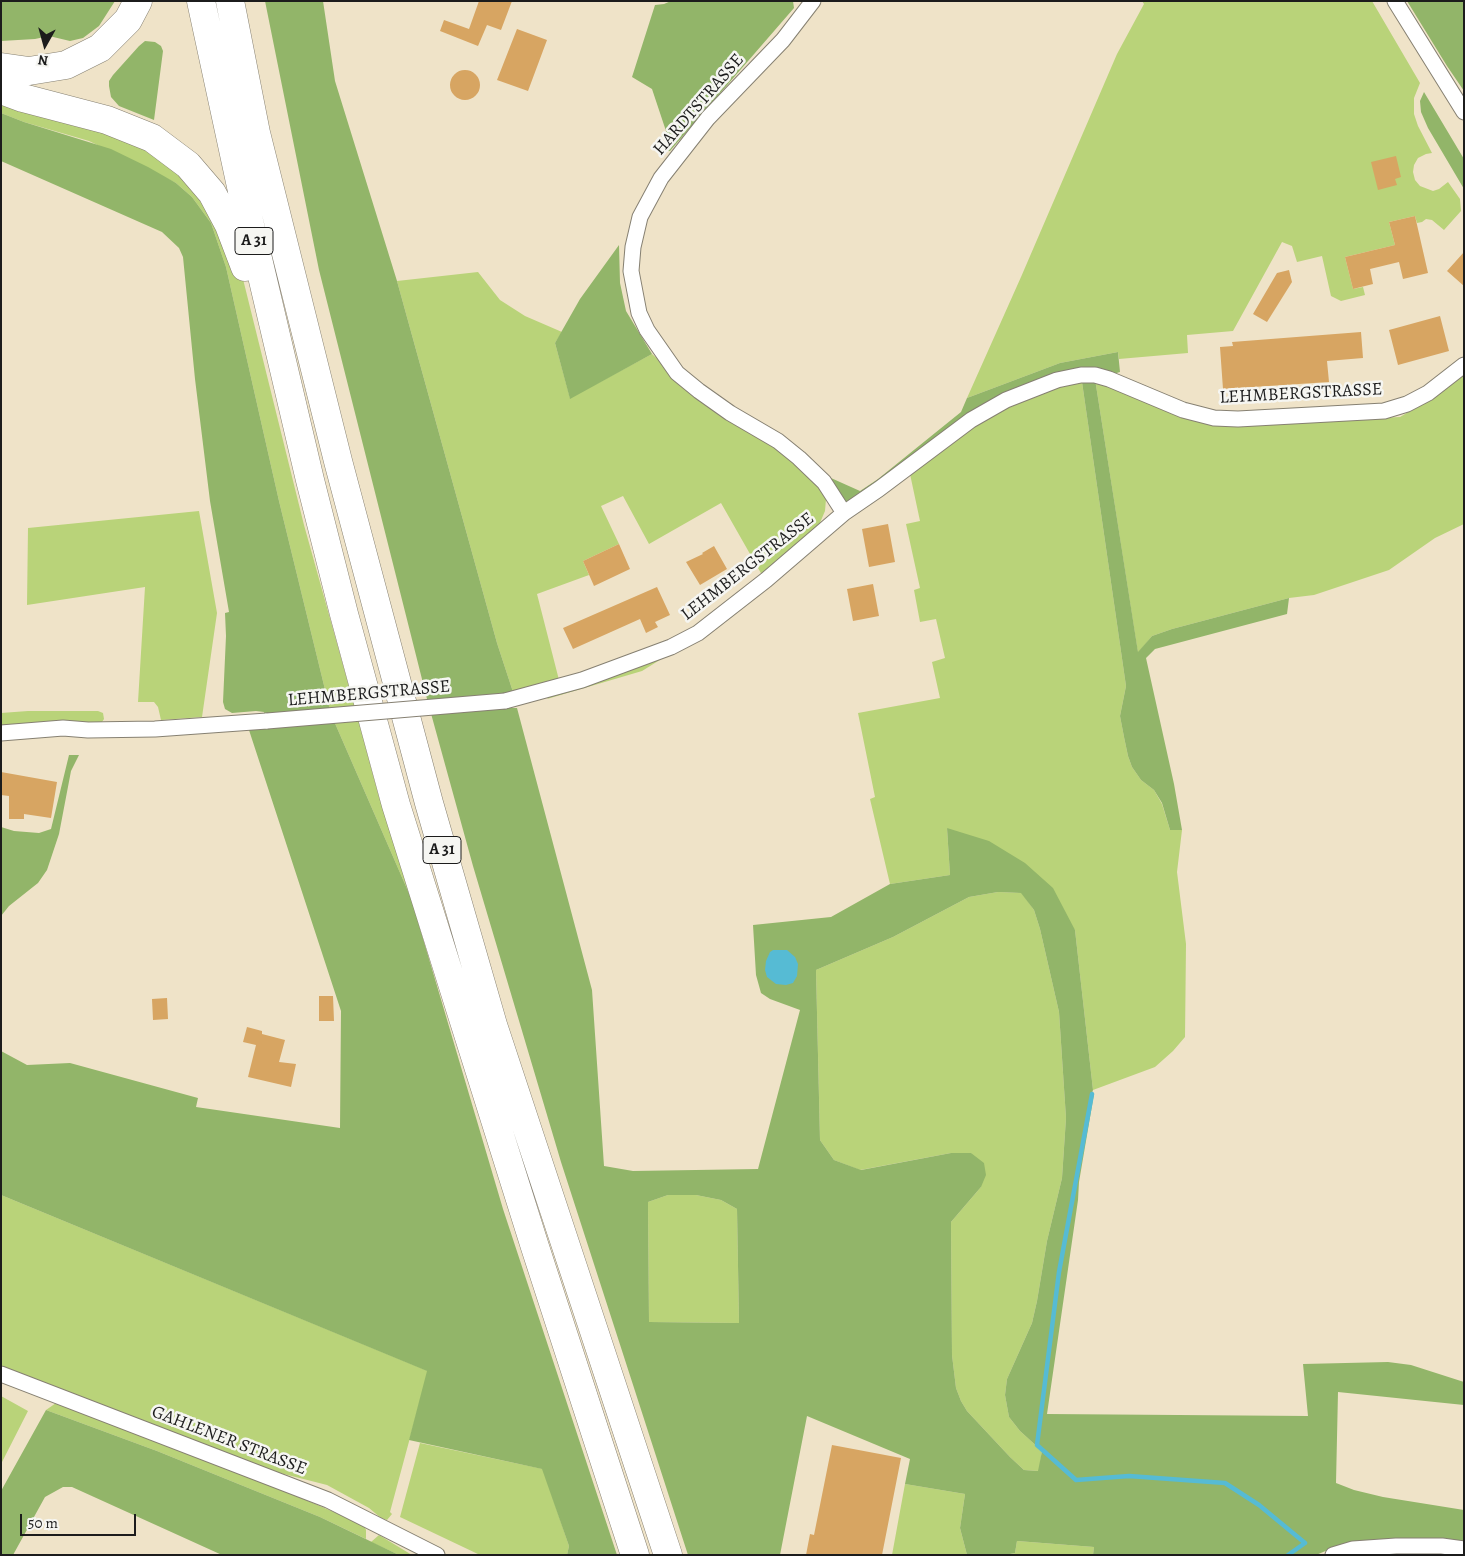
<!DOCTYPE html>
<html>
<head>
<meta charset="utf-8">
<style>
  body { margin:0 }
  #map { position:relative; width:1465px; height:1556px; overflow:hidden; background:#efe3c8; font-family:Alegreya,serif }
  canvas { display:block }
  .frame { position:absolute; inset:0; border:2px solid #1c1c1c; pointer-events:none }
  .north { position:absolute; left:20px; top:20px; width:50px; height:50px; -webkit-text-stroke:4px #f6f6f2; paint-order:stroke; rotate:187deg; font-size:14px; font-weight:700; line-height:20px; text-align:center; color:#1c1c1c }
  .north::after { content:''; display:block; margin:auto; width:18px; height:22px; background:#1c1c1c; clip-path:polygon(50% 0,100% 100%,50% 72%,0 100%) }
  .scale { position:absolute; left:20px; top:1514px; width:116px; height:22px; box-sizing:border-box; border:2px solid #1c1c1c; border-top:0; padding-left:6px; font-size:15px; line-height:18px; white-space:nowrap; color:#1c1c1c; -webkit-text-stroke:4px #f6f6f2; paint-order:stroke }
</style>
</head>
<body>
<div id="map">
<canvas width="1465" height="1556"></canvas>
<div class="frame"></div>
<div class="north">N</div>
<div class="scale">50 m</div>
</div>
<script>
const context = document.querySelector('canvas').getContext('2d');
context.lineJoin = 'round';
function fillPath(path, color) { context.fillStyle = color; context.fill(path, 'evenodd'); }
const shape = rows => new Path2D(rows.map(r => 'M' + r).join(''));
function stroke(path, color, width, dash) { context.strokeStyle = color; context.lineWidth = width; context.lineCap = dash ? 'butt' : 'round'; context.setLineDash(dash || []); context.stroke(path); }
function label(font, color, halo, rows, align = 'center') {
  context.font = font + ' Alegreya,serif'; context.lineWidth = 5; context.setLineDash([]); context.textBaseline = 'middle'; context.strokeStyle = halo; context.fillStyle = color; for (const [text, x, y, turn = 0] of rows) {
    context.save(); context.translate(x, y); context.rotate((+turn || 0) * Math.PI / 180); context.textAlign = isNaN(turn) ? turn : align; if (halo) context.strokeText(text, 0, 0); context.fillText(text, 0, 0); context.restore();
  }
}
const green = shape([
  [1142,1,1372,1,1420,83,1414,98,1414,114,1418,126,1432,153,1426,154,1418,158,1414,165,1413,172,1415,180,1420,186,1433,191,1439,189,1448,182,1460,199,1461,211,1444,230,1432,220,1426,219,1422,222,1417,223,1415,216,1389,222,1395,245,1345,257,1353,289,1363,287,1365,295,1341,301,1331,296,1322,256,1297,262,1292,246,1282,242,1233,331,1187,335,1188,353,1119,359,1118,352,1060,363,967,398,1021,277,1117,54,1144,4],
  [1,100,145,145,192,179,241,271,304,525,355,708,330,710,279,501,226,267,211,223,192,197,176,183,89,141,24,122,1,113],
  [478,272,500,300,525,316,562,332,555,343,570,398,652,354,696,394,787,454,817,481,826,499,825,511,819,525,762,575,721,503,649,544,623,496,601,506,619,544,583,561,589,575,537,594,559,680,513,692,497,643,397,281],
  [1464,375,1464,524,1435,538,1389,570,1314,595,1289,598,1172,629,1152,636,1138,653,1095,379,1154,406,1217,426,1400,417,1440,393],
  [1082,382,1126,686,1120,716,1124,737,1128,756,1132,767,1141,780,1154,790,1162,804,1170,830,1182,830,1177,872,1186,944,1185,1037,1173,1051,1155,1067,1093,1090,1075,930,947,828,950,875,890,884,870,799,875,797,858,713,940,698,932,662,945,658,936,619,920,622,914,590,920,588,906,524,920,521,910,474,982,418,1045,389],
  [199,511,217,613,202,717,161,720,158,707,154,702,138,702,145,587,27,605,28,528],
  [703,639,663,658,642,671,547,699,550,696],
  [28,711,98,711,103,713,104,719,102,722,95,725,1,728,1,713],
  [358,719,379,797,389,825,411,898,334,721],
  [998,892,1022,893,1034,910,1040,929,1059,1012,1066,1118,1062,1178,1047,1241,1037,1301,1032,1323,1007,1379,1005,1395,1009,1417,1020,1431,1042,1451,1039,1471,1024,1470,1010,1457,967,1411,961,1401,956,1388,952,1355,951,1222,981,1187,971,1153,951,1153,860,1170,834,1160,820,1140,816,970,893,937,969,897],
  [1,1195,428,1371,390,1512,392,1514,387,1520,381,1518,369,1508,327,1485,276,1472,1,1368],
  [668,1195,696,1195,721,1200,737,1209,739,1323,649,1322,648,1202],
  [1,1396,28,1411,1,1464],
  [56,1403,278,1488,364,1525,366,1530,366,1539,320,1517,157,1451,46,1410],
  [420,1443,543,1469,569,1546,567,1555,480,1555,400,1517],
  [905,1484,965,1494,960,1528,967,1555,892,1555],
  [379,1535,412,1555,399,1555,371,1542],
  [1017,1541,1094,1547,1093,1555,1005,1555,1015,1553]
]);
const forest = shape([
  [1,1,115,1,99,26,83,38,70,41,49,36,35,39,1,41],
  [265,1,323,1,335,81,397,281,497,643,513,692,509,705,510,708,517,708,592,990,604,1166,633,1171,758,1169,800,1010,770,999,761,993,756,975,753,925,831,917,890,884,950,875,947,828,989,841,1025,863,1053,888,1075,930,1093,1090,1092,1093,1094,1094,1079,1182,1078,1200,1047,1414,1308,1416,1303,1364,1388,1362,1411,1365,1464,1382,1464,1405,1338,1392,1336,1483,1354,1490,1383,1497,1464,1510,1464,1541,1425,1539,1335,1547,1316,1555,1093,1555,1094,1547,1017,1541,1015,1553,1005,1555,967,1555,960,1528,965,1494,905,1484,910,1459,807,1416,780,1555,688,1555,561,1162,473,866,427,699,319,270],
  [998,892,1021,893,1034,910,1040,929,1059,1012,1066,1118,1062,1178,1047,1241,1037,1301,1032,1323,1007,1379,1005,1395,1009,1417,1020,1431,1042,1451,1038,1471,1024,1470,1010,1457,967,1411,961,1401,956,1388,952,1355,951,1222,981,1187,986,1175,984,1163,971,1153,951,1153,861,1170,834,1160,820,1140,816,970,893,937,969,897],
  [668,1195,696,1195,721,1200,737,1209,739,1323,649,1322,648,1202],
  [671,1,793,1,794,8,670,151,662,150,668,137,652,89,632,77,655,5,664,4],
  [1407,1,1464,1,1464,91,1447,66],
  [145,41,155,42,161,46,163,51,154,120,119,106,111,97,109,86,109,81,113,75,139,46],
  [1424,92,1464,159,1464,189,1428,128,1421,112,1420,101],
  [1,113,24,122,111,149,148,167,176,183,192,197,211,223,226,267,279,501,330,710,265,716,264,712,256,711,232,713,225,709,223,702,226,636,225,613,229,612,210,501,195,379,183,257,179,248,162,232,1,161],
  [619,245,620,283,626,311,652,354,570,399,555,343,580,299],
  [1118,352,1120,372,1110,375,1046,379,844,505,822,474,860,491,878,479,961,412,967,398,1060,363],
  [1095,379,1138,652,1152,636,1172,629,1289,598,1287,614,1155,649,1146,658,1174,784,1182,830,1170,830,1162,803,1154,790,1141,780,1132,767,1128,756,1124,737,1120,716,1126,686,1082,382],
  [334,721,411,898,503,1209,617,1555,567,1555,569,1546,542,1469,409,1440,427,1371,1,1195,1,1051,27,1065,70,1063,198,1098,196,1107,340,1128,341,1011,248,727],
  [69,755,79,755,71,771,59,834,47,870,38,883,9,906,1,916,1,827,14,831,39,833,51,829],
  [46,1410,157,1451,320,1517,399,1555,222,1555,72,1487,63,1487,45,1497,13,1555,1,1555,1,1491]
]);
const water = shape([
  [773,950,787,950,795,957,798,964,797,976,793,983,786,985,776,984,767,977,765,970,766,961,770,952]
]);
const stream = shape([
  [1092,1094,1059,1272,1037,1445,1076,1480,1129,1476,1225,1483,1259,1505,1305,1543,1288,1555]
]);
const building = shape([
  [479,1,512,1,501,30,487,25,478,46,440,31,444,20,469,29],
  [517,29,547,40,528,91,497,80],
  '450 85a15 15 0 1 1 30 0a15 15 0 1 1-30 0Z',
  [1396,156,1401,177,1395,179,1397,185,1378,190,1371,162],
  [1415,216,1428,273,1403,279,1399,262,1370,269,1373,284,1353,289,1345,257,1395,245,1389,222],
  [1464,252,1464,286,1447,271],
  [1289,270,1292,282,1267,322,1253,314,1277,273],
  [1440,316,1449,351,1398,365,1389,330],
  [1361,332,1363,358,1327,361,1329,382,1223,389,1220,347,1233,346,1232,342],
  [888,524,895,562,869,567,862,529],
  [619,544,630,569,594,586,583,561],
  [714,546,727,569,700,585,686,562,703,554,702,553],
  [873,584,879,616,853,621,847,589],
  [657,587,670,615,655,622,658,627,646,633,640,619,573,649,563,628],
  [1,772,57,782,51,818,24,814,24,819,9,819,9,796,1,795],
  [319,996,333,996,334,1021,319,1021],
  [167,998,168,1019,153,1020,152,999],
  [247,1027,262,1031,262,1034,285,1040,279,1062,296,1064,291,1087,248,1077,256,1045,243,1042],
  [832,1445,901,1458,882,1555,806,1555,810,1534,814,1535]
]);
const minor = shape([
  [813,1,783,40,708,118,661,178,640,217,633,247,631,271,639,313,647,330,677,373,699,391,730,413,778,441,799,458,824,482,844,513],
  [1395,1,1464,112],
  [505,701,582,680,671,647,698,633,766,580,844,513,879,489,971,420,1006,400,1057,380,1081,375,1095,375,1109,379,1183,410,1214,418,1238,419,1384,411,1407,404,1428,393,1464,365],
  [1,733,63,728,88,730,155,729,267,721],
  [1,1374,328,1500,437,1555],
  [1333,1555,1353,1549,1396,1546,1442,1546,1464,1549]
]);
const motorway = shape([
  [201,1,242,191,310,480,344,614,396,805,535,1247,635,1555],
  [230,1,256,133,338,461,429,803,493,1025,668,1555],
  [1,67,29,71,66,65,100,48,128,20,138,1],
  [1,90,23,98,107,120,152,138,188,165,212,193,229,225,245,267]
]);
const minorBridge = shape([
  [267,721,505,701]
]);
const shields = [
  [254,241,38],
  [442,850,38]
];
const shieldNames = [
  ["A 31",254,241],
  ["A 31",442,850]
];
const streetNames = [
  ["HARDTSTRASSE",699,105,-49],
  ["LEHMBERGSTRASSE",1301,394,-3],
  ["LEHMBERGSTRASSE",748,567,-38],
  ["LEHMBERGSTRASSE",369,694,-5],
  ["GAHLENER STRASSE",229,1441,21]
];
fillPath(green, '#b9d379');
fillPath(forest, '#92b569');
fillPath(water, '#56bbd4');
stroke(stream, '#56bbd4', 4.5);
fillPath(building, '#d7a562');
stroke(minor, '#868072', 17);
stroke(motorway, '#868072', 29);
stroke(minor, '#fff', 15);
stroke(motorway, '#fff', 28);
stroke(minorBridge, '#868072', 17, []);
stroke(minorBridge, '#fff', 15);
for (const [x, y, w] of shields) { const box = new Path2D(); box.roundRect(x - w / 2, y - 13.5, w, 27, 4); context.fillStyle = '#f6f6f2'; context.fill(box); stroke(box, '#1c1c1c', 1); }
label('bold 16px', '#1c1c1c', null, shieldNames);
label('18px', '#1c1c1c', '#f6f6f2', streetNames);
</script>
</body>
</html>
